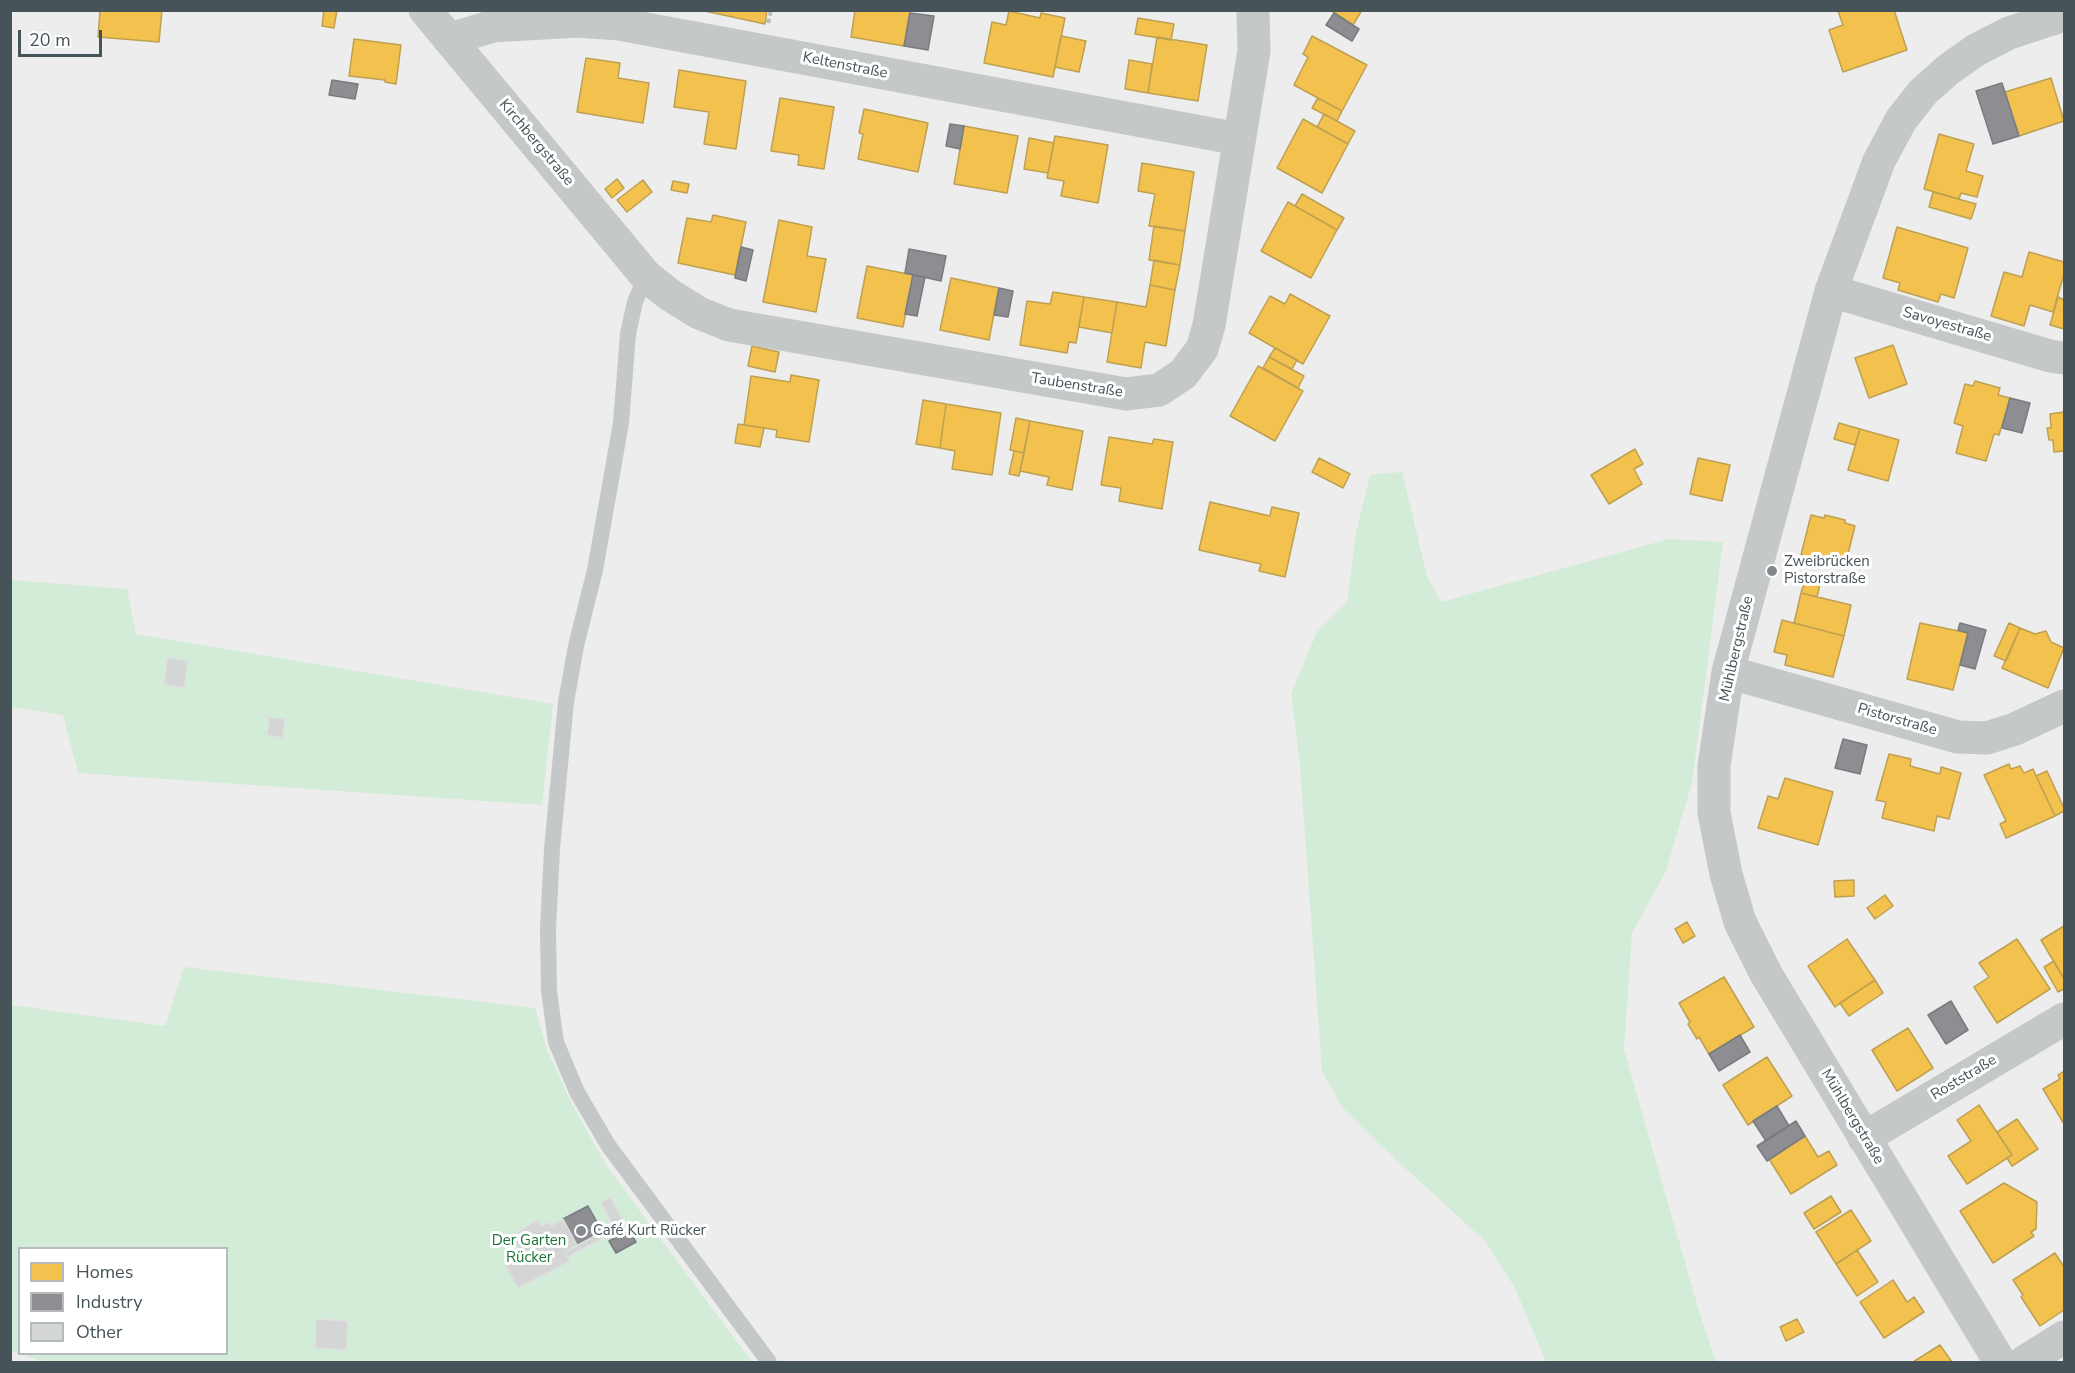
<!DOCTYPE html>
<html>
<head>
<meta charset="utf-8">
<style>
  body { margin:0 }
  #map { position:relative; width:2075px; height:1373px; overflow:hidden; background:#eeeded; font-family:"Nunito Sans",sans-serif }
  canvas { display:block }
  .frame { position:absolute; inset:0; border:12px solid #465358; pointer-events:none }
  .legend { position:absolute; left:18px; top:1247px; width:210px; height:108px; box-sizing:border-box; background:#fff; border:2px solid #b5babc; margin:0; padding:8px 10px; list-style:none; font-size:18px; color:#465358 }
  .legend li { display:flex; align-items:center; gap:12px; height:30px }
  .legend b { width:30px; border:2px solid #b5babc }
  .scale { position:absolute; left:18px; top:30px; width:84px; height:27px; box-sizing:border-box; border:3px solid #465358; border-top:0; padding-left:8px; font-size:18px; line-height:21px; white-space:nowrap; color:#465358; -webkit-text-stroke:4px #fff; paint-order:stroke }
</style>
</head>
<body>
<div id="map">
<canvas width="2075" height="1373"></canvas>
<div class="frame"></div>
<ul class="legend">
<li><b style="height:16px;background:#f2c14e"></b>Homes</li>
<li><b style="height:16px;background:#8d8d92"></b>Industry</li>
<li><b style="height:16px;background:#d4d5d5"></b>Other</li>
</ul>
<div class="scale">20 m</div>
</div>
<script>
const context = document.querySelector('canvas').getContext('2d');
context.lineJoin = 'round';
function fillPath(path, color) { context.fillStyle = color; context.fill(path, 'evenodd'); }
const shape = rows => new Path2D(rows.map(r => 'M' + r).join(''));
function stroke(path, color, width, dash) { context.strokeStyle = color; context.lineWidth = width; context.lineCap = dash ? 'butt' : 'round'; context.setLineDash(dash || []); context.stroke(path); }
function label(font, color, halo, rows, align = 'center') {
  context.font = font + ' "Nunito Sans",sans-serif'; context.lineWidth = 6; context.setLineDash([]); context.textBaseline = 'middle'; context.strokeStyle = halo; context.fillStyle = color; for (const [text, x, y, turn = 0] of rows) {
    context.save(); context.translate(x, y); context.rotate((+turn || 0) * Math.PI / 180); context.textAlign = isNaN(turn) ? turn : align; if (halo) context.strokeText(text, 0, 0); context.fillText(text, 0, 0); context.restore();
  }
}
const green = shape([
  [1402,472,1427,576,1441,602,1669,539,1723,542,1692,783,1666,871,1632,933,1624,1049,1699,1311,1716,1362,1546,1362,1515,1288,1485,1241,1380,1145,1342,1107,1322,1071,1300,766,1291,693,1317,632,1347,602,1356,533,1370,475],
  [11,580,127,589,136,634,553,704,542,805,78,773,63,715,11,707],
  [184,967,535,1008,547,1050,571,1102,606,1165,752,1362,45,1362,11,1351,11,1005,165,1026],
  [20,1248,226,1248,226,1354,20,1354]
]);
const homes = shape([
  [100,10,162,10,159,42,98,37,100,10],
  [324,10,337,10,334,28,322,26,324,10],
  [700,10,767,10,765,24,700,10],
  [855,10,910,10,904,46,851,37,855,10],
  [1330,10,1362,10,1353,25,1330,10],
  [1894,10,1907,50,1843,72,1829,30,1843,25,1838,11,1894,10],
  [1009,11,1040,18,1041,13,1065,18,1053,77,984,63,992,22,1006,25,1009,11],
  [1138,18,1174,24,1171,40,1135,34,1138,18],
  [1061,36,1086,41,1079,72,1055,67,1061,36],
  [1312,36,1367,65,1342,111,1294,85,1308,57,1303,54,1312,36],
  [1157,37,1207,45,1198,101,1148,93,1157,37],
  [354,39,401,45,396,84,385,82,385,80,349,76,354,39],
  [586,58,620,63,618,78,649,83,643,123,577,112,586,58],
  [1129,60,1152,64,1148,93,1125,89,1129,60],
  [679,70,746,81,736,149,704,144,709,112,674,107,679,70],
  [2051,78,2064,121,2019,136,2005,92,2051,78],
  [780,98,834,107,824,169,798,165,799,155,771,151,780,98],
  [1318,98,1342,111,1337,121,1312,108,1318,98],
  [864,109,928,123,918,172,858,159,863,134,859,133,864,109],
  [1324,114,1355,131,1348,144,1317,127,1324,114],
  [1303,119,1348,144,1322,193,1277,168,1303,119],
  [964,126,1018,136,1007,193,954,184,964,126],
  [1939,134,1974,144,1966,171,1983,176,1977,197,1961,193,1959,199,1924,189,1939,134],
  [1055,136,1108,145,1098,203,1061,196,1064,181,1047,178,1055,136],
  [1029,138,1054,143,1048,173,1024,169,1029,138],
  [1142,163,1194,172,1185,231,1149,226,1155,194,1138,191,1142,163],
  [617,179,624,188,612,198,605,189,617,179],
  [643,180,652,192,627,212,617,200,643,180],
  [673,181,689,184,687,193,671,190,673,181],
  [1933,192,1976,204,1971,219,1929,207,1933,192],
  [1302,194,1344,218,1337,230,1295,206,1302,194],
  [1288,202,1337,230,1311,278,1261,251,1288,202],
  [713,215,746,222,735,275,678,263,687,218,711,222,713,215],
  [779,220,812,227,807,256,826,259,816,312,763,302,779,220],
  [1154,226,1185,231,1180,265,1149,260,1154,226],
  [1897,227,1968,248,1954,298,1941,294,1938,302,1898,290,1900,283,1883,278,1897,227],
  [2029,252,2064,262,2064,274,2053,312,2030,305,2024,326,1991,316,2004,272,2022,277,2029,252],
  [1154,260,1180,265,1175,290,1150,285,1154,260],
  [867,266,913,275,903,327,857,318,867,266],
  [951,278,999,288,989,340,940,330,951,278],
  [1150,285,1175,290,1166,346,1145,342,1141,368,1107,362,1117,302,1146,307,1150,285],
  [1053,292,1084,297,1076,343,1069,342,1067,353,1020,345,1027,301,1050,304,1053,292],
  [1290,294,1330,316,1303,364,1249,333,1270,296,1285,304,1290,294],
  [1084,297,1117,302,1112,333,1079,327,1084,297],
  [2058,297,2064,300,2064,329,2050,325,2058,297],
  [1893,345,1907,384,1869,398,1855,358,1893,345],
  [752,346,779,352,775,372,748,366,752,346],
  [1275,348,1297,360,1292,369,1269,357,1275,348],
  [1269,357,1304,376,1298,388,1263,368,1269,357],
  [1258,366,1303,391,1275,441,1230,416,1258,366],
  [791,375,819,380,809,442,776,437,777,430,744,425,751,376,790,382,791,375],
  [1975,381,2000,388,1998,395,2010,398,1999,435,1994,434,1986,461,1956,453,1963,426,1954,423,1965,384,1973,386,1975,381],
  [923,400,946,404,940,448,916,444,923,400],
  [946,404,1001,413,992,475,952,469,955,451,940,448,946,404],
  [2064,412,2064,451,2054,452,2053,440,2049,440,2047,428,2051,428,2050,414,2064,412],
  [1016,418,1030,421,1024,453,1010,450,1016,418],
  [1030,421,1083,431,1072,490,1047,485,1049,477,1020,471,1030,421],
  [1839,423,1860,429,1855,445,1834,439,1839,423],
  [738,424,764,428,760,447,735,443,738,424],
  [1860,429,1899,440,1888,481,1848,470,1860,429],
  [1109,437,1152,444,1154,439,1173,442,1162,509,1119,501,1121,488,1101,485,1109,437],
  [1635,449,1643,464,1634,469,1642,484,1609,504,1591,475,1635,449],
  [1014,451,1024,453,1019,476,1009,474,1014,451],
  [1319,458,1350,474,1343,488,1312,472,1319,458],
  [1698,458,1730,465,1722,501,1690,494,1698,458],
  [1210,502,1270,516,1272,507,1299,513,1285,577,1259,571,1261,564,1199,550,1210,502],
  [1811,515,1824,518,1825,515,1845,520,1845,523,1855,526,1845,566,1801,555,1811,515],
  [1805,580,1820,584,1817,597,1801,593,1805,580],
  [1801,593,1851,605,1844,636,1794,623,1801,593],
  [1782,620,1844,636,1833,677,1785,665,1787,655,1774,652,1782,620],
  [1920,623,1968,633,1953,690,1907,679,1920,623],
  [2009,623,2020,628,2006,661,1994,656,2009,623],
  [2020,628,2035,634,2046,631,2051,642,2064,648,2048,688,2002,668,2020,628],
  [1889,754,1911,759,1910,766,1940,774,1941,767,1961,773,1949,819,1937,816,1934,831,1882,818,1886,802,1876,800,1889,754],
  [2009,764,2011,769,2020,766,2024,773,2033,769,2055,816,2006,838,2000,824,2006,821,1984,775,2009,764],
  [2047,771,2064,808,2064,811,2055,816,2036,776,2047,771],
  [1785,778,1833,792,1818,845,1758,828,1768,796,1778,799,1785,778],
  [1854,880,1854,896,1835,897,1834,881,1854,880],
  [1885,895,1893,906,1875,919,1867,908,1885,895],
  [1687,922,1695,936,1683,943,1675,929,1687,922],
  [2064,926,2064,979,2041,940,2064,926],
  [1847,939,1875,980,1835,1007,1808,966,1847,939],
  [2017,939,2050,989,1997,1023,1974,987,1989,977,1979,963,2017,939],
  [2054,961,2064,979,2064,989,2058,992,2044,967,2054,961],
  [1724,977,1754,1027,1709,1054,1699,1037,1697,1039,1688,1024,1690,1022,1679,1003,1724,977],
  [1875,980,1883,993,1849,1016,1840,1003,1875,980],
  [1908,1028,1933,1068,1897,1091,1872,1050,1908,1028],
  [1767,1057,1792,1096,1748,1125,1723,1085,1767,1057],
  [2064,1071,2064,1124,2043,1089,2060,1079,2058,1075,2064,1071],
  [1979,1105,2012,1155,1967,1184,1948,1156,1971,1141,1957,1120,1979,1105],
  [2017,1119,2038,1149,2012,1166,2007,1158,2012,1155,1997,1132,2017,1119],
  [1805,1136,1818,1157,1829,1151,1837,1165,1791,1194,1769,1159,1805,1136],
  [2004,1183,2037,1202,2036,1229,2031,1232,2034,1236,1993,1263,1960,1211,2004,1183],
  [1831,1196,1841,1212,1814,1229,1804,1213,1831,1196],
  [1851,1210,1871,1241,1836,1264,1816,1232,1851,1210],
  [1857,1250,1878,1282,1857,1296,1836,1264,1857,1250],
  [2055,1253,2064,1267,2064,1310,2040,1326,2021,1297,2023,1295,2013,1280,2055,1253],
  [1893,1280,1907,1302,1914,1297,1924,1312,1884,1338,1860,1302,1893,1280],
  [1797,1319,1804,1332,1786,1341,1780,1327,1797,1319],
  [1940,1345,1952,1362,1913,1362,1940,1345]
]);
const industry = shape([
  [910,13,934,16,928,50,904,46,910,13],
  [1334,13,1359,29,1352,41,1326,25,1334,13],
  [332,80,358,84,355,99,329,95,332,80],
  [2002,83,2019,136,1993,144,1976,91,2002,83],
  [950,124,964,126,960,149,946,146,950,124],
  [741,247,753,250,746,281,735,278,741,247],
  [909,249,946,256,941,281,905,273,909,249],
  [913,275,925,277,917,316,905,314,913,275],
  [999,288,1013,291,1008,317,994,315,999,288],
  [2010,398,2030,403,2022,433,2002,428,2010,398],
  [1960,623,1986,630,1975,669,1960,665,1968,633,1958,630,1960,623],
  [1843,739,1867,745,1860,774,1835,768,1843,739],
  [1951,1001,1968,1030,1946,1044,1928,1015,1951,1001],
  [1740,1035,1750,1052,1719,1071,1709,1054,1740,1035],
  [1777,1106,1789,1126,1766,1141,1753,1121,1777,1106],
  [1796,1121,1805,1136,1767,1161,1757,1146,1796,1121],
  [588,1206,602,1231,577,1245,563,1219,588,1206],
  [629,1230,636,1242,616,1253,609,1241,629,1230]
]);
const building = shape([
  [167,658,188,661,184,688,164,684,167,658],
  [269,717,285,719,283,738,267,735,269,717],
  [610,1197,623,1220,613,1226,601,1203,610,1197],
  [563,1219,577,1245,565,1252,570,1261,518,1288,505,1265,522,1256,514,1241,521,1237,518,1231,538,1220,541,1226,548,1222,551,1226,563,1219],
  [602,1232,605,1237,567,1257,565,1252,602,1232],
  [316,1319,348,1321,346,1350,315,1348,316,1319]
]);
const path = shape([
  [768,23,771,10]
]);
const service = shape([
  [646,276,635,302,628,334,621,423,595,570,576,646,566,702,552,849,548,929,549,991,556,1042,577,1092,608,1145,769,1362]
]);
const minor = shape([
  [425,10,646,276,670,295,699,313,729,325,1126,394,1159,390,1183,374,1202,349,1209,325,1254,51,1253,10],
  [450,39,493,26,577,21,619,24,1239,139],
  [1831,291,2050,356,2064,358],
  [1728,672,1958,737,1987,738,2015,729,2064,706],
  [1864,1138,2064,1019],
  [2000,1362,1766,974,1740,922,1726,874,1714,813,1714,766,1728,672,1831,291,1879,161,1901,120,1923,92,1949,69,1976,50,2009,33,2064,15],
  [2024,1362,2064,1337]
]);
const markers = [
  [1772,571,6,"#81898c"],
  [581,1231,6,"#81898c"]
];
const streetNames = [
  ["Keltenstraße",845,66,11],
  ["Kirchbergstraße",536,143,50],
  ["Savoyestraße",1947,325,16],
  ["Taubenstraße",1077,386,9],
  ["Mühlbergstraße",1737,649,-77],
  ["Pistorstraße",1897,720,16],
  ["Roststraße",1964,1078,-31],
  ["Mühlbergstraße",1852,1117,59]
];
const poiNames = [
  ["Zweibrücken",1784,562],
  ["Pistorstraße",1784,579],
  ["Café Kurt Rücker",593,1231]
];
const parkNames = [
  ["Der Garten",529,1241],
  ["Rücker",529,1258]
];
fillPath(green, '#d2ecd7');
fillPath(homes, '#f2c14e');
stroke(homes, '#bea051', 1.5);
fillPath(industry, '#8d8d92');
stroke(industry, '#787c81', 1.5);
fillPath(building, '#d4d5d5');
stroke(building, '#dfdfe0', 1.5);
stroke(path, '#b4c0ba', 4, [4.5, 3]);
stroke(service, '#c4c8c9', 16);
stroke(minor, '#c4c8c9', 33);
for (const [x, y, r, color] of markers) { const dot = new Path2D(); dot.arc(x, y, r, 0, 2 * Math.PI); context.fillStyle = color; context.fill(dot); stroke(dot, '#fff', 2); }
label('15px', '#465358', '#fff', streetNames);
label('15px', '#465358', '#fff', poiNames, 'left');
label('15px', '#1c7438', '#fff', parkNames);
</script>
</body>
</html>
